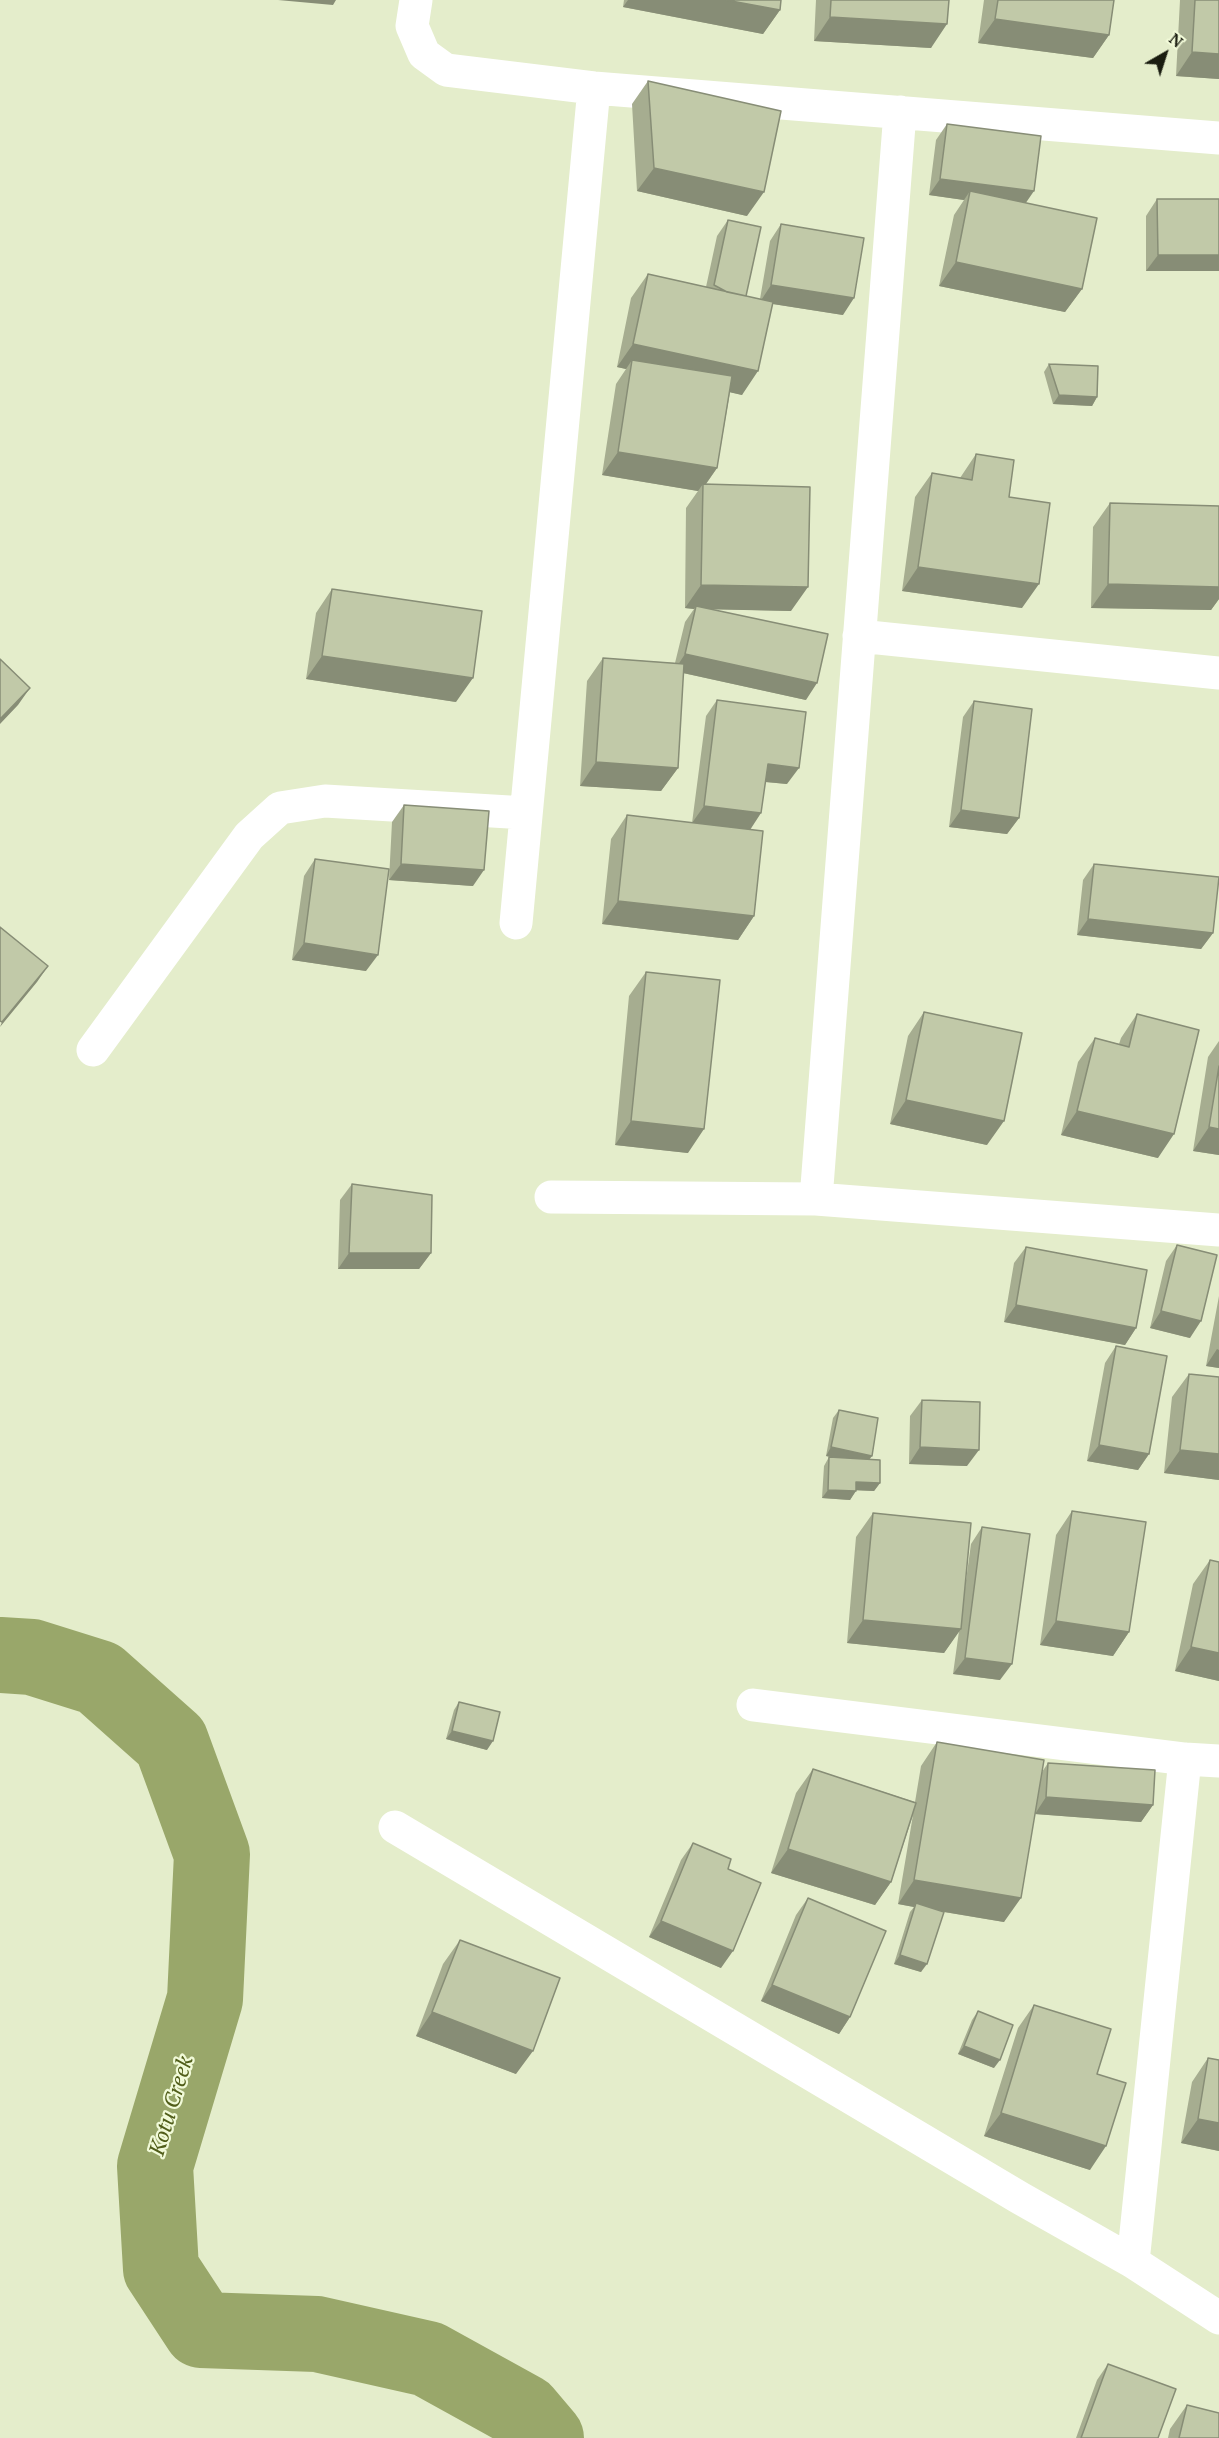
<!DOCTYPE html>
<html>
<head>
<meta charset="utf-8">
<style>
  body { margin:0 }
  #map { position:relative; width:1219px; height:2438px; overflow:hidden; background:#e4edcb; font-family:"PT Serif",serif }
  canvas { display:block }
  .north { position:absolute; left:1135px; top:24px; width:60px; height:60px; -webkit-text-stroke:4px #f1fad8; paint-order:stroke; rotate:39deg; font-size:16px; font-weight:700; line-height:24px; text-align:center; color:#1a1d10 }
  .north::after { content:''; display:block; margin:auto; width:21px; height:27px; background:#1a1d10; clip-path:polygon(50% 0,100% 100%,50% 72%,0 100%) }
</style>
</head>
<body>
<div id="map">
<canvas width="1219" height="2438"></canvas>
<div class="north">N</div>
</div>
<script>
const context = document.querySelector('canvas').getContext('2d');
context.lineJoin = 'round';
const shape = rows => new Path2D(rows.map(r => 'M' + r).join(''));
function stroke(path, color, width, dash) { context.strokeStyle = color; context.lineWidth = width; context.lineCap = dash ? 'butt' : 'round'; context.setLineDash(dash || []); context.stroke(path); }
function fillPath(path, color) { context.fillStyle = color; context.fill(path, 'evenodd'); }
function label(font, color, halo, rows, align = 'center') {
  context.font = font + ' "PT Serif",serif'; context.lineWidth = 4.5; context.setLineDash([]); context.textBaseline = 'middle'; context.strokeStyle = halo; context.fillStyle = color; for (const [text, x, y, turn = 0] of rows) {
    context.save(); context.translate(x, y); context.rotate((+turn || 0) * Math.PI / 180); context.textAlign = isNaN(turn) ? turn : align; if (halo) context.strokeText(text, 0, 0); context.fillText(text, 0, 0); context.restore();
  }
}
const river = shape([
  [0,1655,32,1657,99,1678,171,1742,212,1854,205,1999,155,2166,161,2269,201,2330,317,2334,428,2359,524,2412,546,2438]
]);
const minor = shape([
  [416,0,412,26,424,54,446,70,594,88,1219,138],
  [859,636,1219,673],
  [516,923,594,88],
  [93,1050,249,836,280,808,325,801,526,813],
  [551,1197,816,1199,1219,1230],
  [816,1199,900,112],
  [753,1705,1185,1759,1219,1761],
  [395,1827,1020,2198,1133,2262,1219,2318],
  [1133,2262,1185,1759]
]);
const wall = shape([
  [624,0,781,0,780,10,763,34,623,7],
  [816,0,949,0,931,48,814,41],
  [984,0,1114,0,1109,35,1093,58,978,43],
  [1180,0,1219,0,1219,79,1176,76],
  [648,81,747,216,637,191,632,104],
  [947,124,1026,203,1082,289,1065,312,939,286,954,215,964,200,929,195,936,140],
  [1157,199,1219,199,1219,271,1146,271,1146,216],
  [728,220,746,296,760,299,770,241,781,224,843,315,773,304,742,395,730,392,717,468,706,484,791,611,712,609,806,700,683,673,678,768,661,791,580,786,587,681,603,658,675,663,685,622,694,609,685,608,686,508,698,491,602,475,616,384,626,369,617,367,631,298,648,274,706,287,717,236],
  [1049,364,1097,397,1092,406,1053,404,1044,372],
  [976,454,1009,497,1022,608,902,591,915,497,932,473,960,478],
  [1110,503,1219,506,1219,599,1211,610,1091,608,1093,527],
  [332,589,456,702,306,679,316,613],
  [717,700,787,784,765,782,750,829,754,916,738,940,602,924,611,839,627,815,692,823,706,716],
  [974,701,1019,818,1007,834,949,827,963,717],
  [404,805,473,886,389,880,392,822],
  [315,859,366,971,292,960,304,876],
  [1094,864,1213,933,1201,949,1077,935,1083,880],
  [646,972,688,1153,615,1145,629,996],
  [924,1012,987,1145,890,1124,908,1036],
  [1137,1014,1158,1158,1061,1135,1078,1062,1095,1038,1119,1044,1121,1038],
  [1219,1041,1219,1155,1193,1151,1208,1057],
  [352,1184,431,1253,419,1269,338,1269,340,1200],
  [1177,1245,1190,1338,1150,1328,1166,1261],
  [1026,1247,1136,1328,1125,1345,1004,1322,1014,1263],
  [1219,1296,1219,1368,1206,1366],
  [1116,1346,1149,1454,1138,1470,1087,1461,1105,1363],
  [1189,1374,1219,1480,1164,1473,1172,1397],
  [922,1400,967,1466,909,1464,910,1416],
  [839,1410,869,1459,880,1483,874,1491,856,1490,850,1500,822,1498,824,1466,829,1457,835,1458,826,1456,833,1418],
  [1072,1511,1129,1632,1113,1656,1040,1645,1056,1535],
  [873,1513,964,1595,971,1544,982,1527,1000,1680,953,1674,959,1631,944,1653,847,1643,856,1537],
  [1210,1560,1219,1681,1175,1671,1193,1584],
  [459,1702,487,1750,446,1739,454,1710],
  [937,1742,1042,1772,1048,1763,1153,1805,1141,1822,1035,1814,1004,1922,944,1912,921,1972,894,1964,910,1912,914,1907,898,1904,913,1815,891,1882,875,1905,771,1873,796,1793,813,1769,915,1802,921,1766],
  [693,1843,728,1869,721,1968,649,1937,681,1860],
  [808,1898,850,2017,839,2034,761,2001,796,1915],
  [460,1940,516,2074,416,2036,443,1964],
  [1034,2005,1097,2074,1090,2170,984,2136,1018,2028],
  [978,2011,994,2068,958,2054,972,2020],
  [1208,2058,1219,2151,1181,2143,1192,2082],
  [1108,2364,1158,2438,1076,2438,1097,2380],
  [1187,2405,1219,2438,1168,2438,1170,2429]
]);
const shadedWall = shape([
  [278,0,336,0,333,5],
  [628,0,726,0,780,10,763,34,623,7],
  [830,17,947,24,931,48,814,41],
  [995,19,1109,35,1093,58,978,43],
  [1192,52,1219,54,1219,79,1176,76],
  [654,168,764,192,747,216,637,191],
  [940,179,1034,191,1023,207,970,191,964,200,929,195],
  [1158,255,1219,255,1219,271,1146,271],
  [956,262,1082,289,1065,312,939,286],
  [771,285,854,298,843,315,760,302],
  [633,344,758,371,742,395,631,370,632,360,626,369,617,367],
  [1059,395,1097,397,1092,406,1053,404],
  [618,452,717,468,703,488,703,484,698,491,602,475],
  [918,567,1039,584,1022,608,902,591],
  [1108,584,1219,587,1219,599,1211,610,1091,608],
  [701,585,808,587,791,611,696,609,696,606,694,609,685,608],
  [685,654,817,683,806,700,674,671],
  [322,656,473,678,456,702,306,679],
  [30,688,18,705,0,724,0,719],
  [596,762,678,768,661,791,580,786],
  [768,764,799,768,787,784,756,781],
  [704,806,761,813,750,830,692,823],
  [961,810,1019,818,1007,834,949,827],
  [401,864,484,870,473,886,389,880],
  [618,901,754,916,738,940,602,924],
  [1088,919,1213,933,1201,949,1077,935],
  [304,943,378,955,366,971,292,960],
  [48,966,37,982,0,1027,2,1022],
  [906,1100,1004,1121,987,1145,890,1124],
  [1077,1111,1174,1134,1158,1158,1061,1135],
  [631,1121,704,1129,688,1153,615,1145],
  [1209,1127,1219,1129,1219,1155,1193,1151],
  [349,1253,431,1253,419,1269,338,1269],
  [1016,1305,1136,1328,1125,1345,1004,1322],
  [1161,1311,1201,1321,1190,1338,1150,1328],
  [1217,1349,1219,1350,1219,1368,1206,1366],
  [1099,1445,1149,1454,1138,1470,1087,1461],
  [831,1447,872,1456,866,1464,826,1456],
  [920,1447,979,1450,967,1466,909,1464],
  [1180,1450,1219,1454,1219,1480,1164,1473],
  [856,1482,880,1483,874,1491,850,1490],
  [828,1490,856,1491,850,1500,822,1498],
  [863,1620,961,1629,944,1653,847,1643],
  [1056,1621,1129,1632,1113,1656,1040,1645],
  [1191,1647,1219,1653,1219,1681,1175,1671],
  [965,1658,1012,1664,1000,1680,953,1674],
  [452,1731,493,1741,487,1750,446,1739],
  [1046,1797,1153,1805,1141,1822,1035,1814],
  [788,1849,891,1882,875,1905,771,1873],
  [914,1880,1021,1898,1004,1922,915,1907,916,1903,914,1907,898,1904],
  [661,1921,733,1951,721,1968,649,1937],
  [900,1955,927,1964,921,1972,894,1964],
  [772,1985,850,2017,839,2034,761,2001],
  [432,2012,533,2051,516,2074,416,2036],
  [964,2046,1000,2060,994,2068,958,2054],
  [1001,2113,1106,2146,1090,2170,984,2136],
  [1198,2119,1219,2123,1219,2151,1181,2143]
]);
const building = shape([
  [726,0,781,0,780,10,726,0],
  [831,0,949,0,947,24,830,17,831,0],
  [998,0,1114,0,1109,35,995,19,998,0],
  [1195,0,1219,0,1219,54,1192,52,1195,0],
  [648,81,781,111,764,192,654,168,648,81],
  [947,124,1041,136,1034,191,940,179,947,124],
  [970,191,1097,218,1082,289,956,262,970,191],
  [1157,199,1219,199,1219,255,1158,255,1157,199],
  [728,220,761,227,746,296,727,292,714,285,728,220],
  [781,224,864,238,854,298,771,285,781,224],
  [648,274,773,302,758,371,633,344,648,274],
  [632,360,732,376,717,468,618,452,632,360],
  [1049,364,1098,366,1097,397,1059,395,1049,364],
  [976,454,1014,460,1009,497,1050,503,1039,584,918,567,932,473,972,480,976,454],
  [703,484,810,487,808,587,701,585,703,484],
  [1110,503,1219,506,1219,587,1108,584,1110,503],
  [332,589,482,611,473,678,322,656,332,589],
  [696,606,828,634,817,683,685,654,696,606],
  [603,658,684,664,678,768,596,762,603,658],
  [0,659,30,688,0,719,0,659],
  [717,700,806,712,799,768,768,764,761,813,704,806,717,700],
  [974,701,1032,709,1019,818,961,810,974,701],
  [404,805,489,811,484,870,401,864,404,805],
  [627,815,763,831,754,916,618,901,627,815],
  [315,859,389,869,378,955,304,943,315,859],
  [1094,864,1219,877,1213,933,1088,919,1094,864],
  [0,927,48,966,2,1022,0,1021,0,927],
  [646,972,720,980,704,1129,631,1121,646,972],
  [924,1012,1022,1033,1004,1121,906,1100,924,1012],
  [1137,1014,1199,1030,1174,1134,1077,1111,1095,1038,1129,1047,1137,1014],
  [1219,1066,1219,1129,1209,1127,1219,1066],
  [352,1184,432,1195,431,1253,349,1253,352,1184],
  [1177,1245,1217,1255,1201,1321,1161,1311,1177,1245],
  [1026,1247,1147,1270,1136,1328,1016,1305,1026,1247],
  [1116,1346,1167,1356,1149,1454,1099,1445,1116,1346],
  [1189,1374,1219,1377,1219,1454,1180,1450,1189,1374],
  [922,1400,980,1402,979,1450,920,1447,922,1400],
  [839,1410,878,1418,872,1456,831,1447,839,1410],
  [829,1457,880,1460,880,1483,856,1482,856,1491,828,1490,829,1457],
  [1072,1511,1146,1522,1129,1632,1056,1621,1072,1511],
  [873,1513,971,1523,961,1629,863,1620,873,1513],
  [982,1527,1030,1534,1012,1664,965,1658,982,1527],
  [1210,1560,1219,1562,1219,1653,1191,1647,1210,1560],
  [459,1702,500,1712,493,1741,452,1731,459,1702],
  [937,1742,1044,1760,1021,1898,914,1880,937,1742],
  [1048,1763,1155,1770,1153,1805,1046,1797,1048,1763],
  [813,1769,916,1803,891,1882,788,1849,813,1769],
  [693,1843,731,1859,728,1869,761,1883,733,1951,661,1921,693,1843],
  [808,1898,886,1931,850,2017,772,1985,808,1898],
  [916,1903,944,1912,927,1964,900,1955,916,1903],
  [460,1940,560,1978,533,2051,432,2012,460,1940],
  [1034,2005,1111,2029,1097,2074,1126,2083,1106,2146,1001,2113,1034,2005],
  [978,2011,1013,2025,1000,2060,964,2046,978,2011],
  [1208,2058,1219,2060,1219,2123,1198,2119,1208,2058],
  [1108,2364,1176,2389,1158,2438,1081,2438,1108,2364],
  [1187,2405,1219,2413,1219,2438,1179,2438,1187,2405]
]);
const waterNames = [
  ["Kotu Creek",172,2106,-73]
];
stroke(river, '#99a76a', 76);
stroke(minor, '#fff', 33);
fillPath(wall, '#a6ad90');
fillPath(shadedWall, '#878d76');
fillPath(building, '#c1c9a8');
stroke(building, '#878d76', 1.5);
label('italic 22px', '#505d19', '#f1fad8', waterNames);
</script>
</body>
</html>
